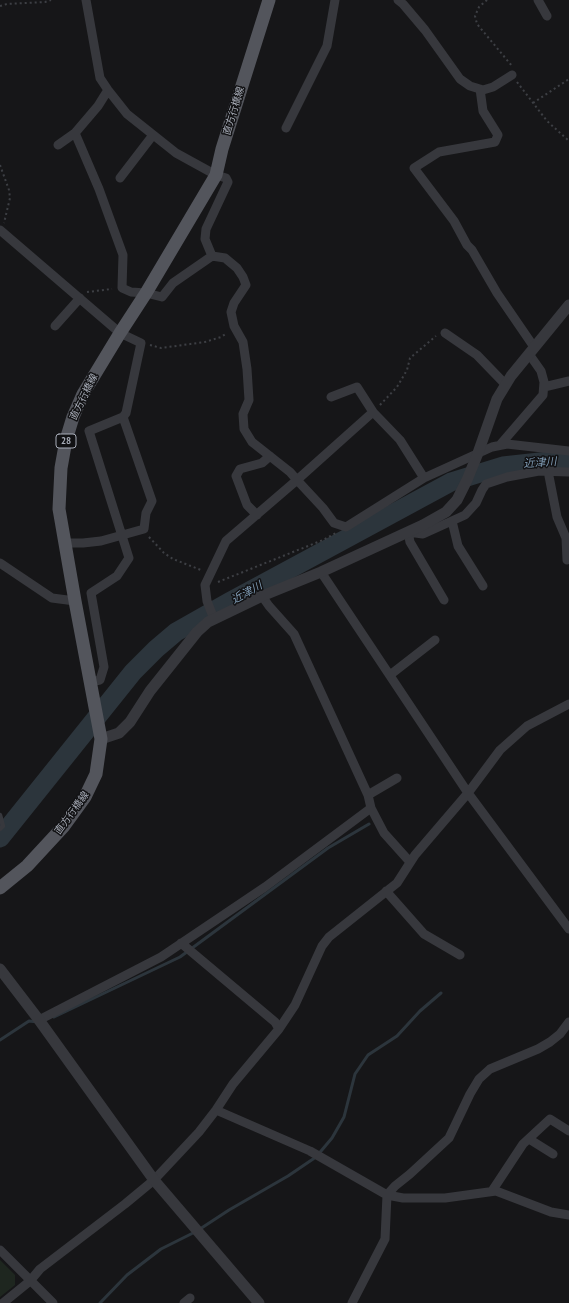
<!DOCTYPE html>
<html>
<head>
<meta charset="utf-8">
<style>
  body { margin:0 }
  canvas { display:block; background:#161618 }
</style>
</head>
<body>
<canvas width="569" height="1303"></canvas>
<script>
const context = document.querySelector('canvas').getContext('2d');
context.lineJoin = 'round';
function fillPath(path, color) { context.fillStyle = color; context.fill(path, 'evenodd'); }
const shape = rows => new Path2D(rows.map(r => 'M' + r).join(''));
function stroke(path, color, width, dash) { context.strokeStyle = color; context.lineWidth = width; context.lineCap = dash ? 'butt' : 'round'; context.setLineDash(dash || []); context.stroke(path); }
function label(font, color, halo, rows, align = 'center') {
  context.font = font + ' "PT Sans","Noto Sans JP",sans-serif'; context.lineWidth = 3; context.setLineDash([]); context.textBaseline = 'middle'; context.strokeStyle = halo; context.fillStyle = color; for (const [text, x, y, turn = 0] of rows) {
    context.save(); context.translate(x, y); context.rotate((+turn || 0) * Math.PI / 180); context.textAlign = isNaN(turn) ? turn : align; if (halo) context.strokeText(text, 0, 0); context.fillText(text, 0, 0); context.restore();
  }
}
const green = shape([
  [0,1260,15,1275,15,1285,0,1297]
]);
const stream = shape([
  [54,1017,180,957,328,848,369,824],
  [0,1040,29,1021,38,1022],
  [200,1229,229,1210,288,1176,316,1157,332,1138,344,1117,355,1074,368,1055,397,1036,420,1011,441,993],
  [100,1303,127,1275,161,1249,195,1232]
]);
const river = shape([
  [0,838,133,672,156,649,176,632,229,602,451,482,503,466,558,460,569,462]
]);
const path = shape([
  [487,0,479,7,475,16,477,24,512,66],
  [0,6,7,4,45,2,51,0],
  [517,82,547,121,569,141],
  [533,103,569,79],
  [0,165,9,190,10,198,4,223],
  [87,292,112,289],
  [150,345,161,348,205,342,221,337,227,333],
  [380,405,397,387,407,370,410,358,436,336],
  [149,537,164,553,173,559,201,570],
  [218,582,323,540,336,533]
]);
const service = shape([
  [0,815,3,826,0,829]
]);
const minor = shape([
  [86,0,100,78,108,90,127,114,176,153,216,175,226,178,228,182,206,229,205,239,212,256],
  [398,0,403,4,425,30,460,79,470,86,483,90,493,87,512,75],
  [538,0,547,16],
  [480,89,483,111,498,135,495,142,439,152,414,168,454,221,467,245,472,250,497,293,534,347],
  [286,128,327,46,335,0],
  [75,133,99,189,123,255,122,288,131,292,146,293,162,297,173,283,212,256,225,258,237,268,243,277,246,285,234,303,231,312,234,326,243,342,247,369,249,400,243,414,244,429,252,442,290,472,297,480,323,508,334,523,346,527,424,478,492,447,507,444,569,451],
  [58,145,75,133,98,106,108,90],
  [120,178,153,135],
  [0,230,120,333,141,343,126,413,123,417,89,431,129,558,117,576,91,593,104,667,100,680,90,682],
  [55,326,80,298],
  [445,333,477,355,506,385],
  [544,387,569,381],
  [331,397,357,387,373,412],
  [500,445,543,395,544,382,541,371,529,354],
  [548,471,557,517,566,538,567,560],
  [257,515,247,505,236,476,240,469,262,463,270,456],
  [452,521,458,546,483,586],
  [65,543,83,543,101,541,144,529,146,513,152,501,123,417],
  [0,563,52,598,75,601],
  [321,572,468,793,569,929],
  [444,600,410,542,408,532,423,534,465,515,476,503,482,490,486,484,507,477,539,471,569,472],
  [214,619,207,601,205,585,226,541,297,480,373,412,400,440,424,478],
  [390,675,435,640],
  [368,795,397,778],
  [371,808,384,833,410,862],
  [386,891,424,934,460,955],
  [181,943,275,1022,279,1029],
  [39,1020,161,957,265,887,371,808,368,795,294,634,269,606,262,596],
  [216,1110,310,1151,387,1195,403,1198,445,1198,496,1191,551,1212,569,1215],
  [529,1139,553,1154],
  [492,1191,523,1144,550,1119,569,1131],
  [0,1250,53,1303],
  [3,1303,30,1281,40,1269,125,1204,154,1180,199,1132,216,1110,233,1084,279,1029,295,1005,322,946,329,937,397,883,415,855,468,793,500,750,527,726,569,704],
  [184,1303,190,1298],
  [352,1303,385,1239,387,1195,395,1186,410,1174,449,1138,470,1094,479,1079,490,1069,538,1049,550,1042,560,1034,569,1022]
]);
const tertiary = shape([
  [101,739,119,733,130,722,150,691,197,632,208,622,262,596,321,572,423,525,446,512,457,500,467,480,478,453,497,399,511,376,569,305],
  [0,969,39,1020,154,1180,259,1303]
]);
const primary = shape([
  [0,888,27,866,64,826,85,797,96,774,101,739,75,601,59,509,61,468,66,440,73,417,83,394,120,333,146,293,216,175,222,149,269,0]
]);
const shields = [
  [66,441,20]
];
const shieldNames = [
  ["28",66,441]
];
const streetNames = [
  ["直方行橋線",234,111,-73],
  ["直方行橋線",84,397,-64],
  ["直方行橋線",72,813,-54]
];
const waterNames = [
  ["近津川",540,463,-4],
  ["近津川",247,593,-29]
];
fillPath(green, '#1e261f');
stroke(stream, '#2c353c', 3);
stroke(river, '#2c353c', 19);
stroke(path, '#3d3f44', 2, [2, 3]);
stroke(service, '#37383d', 4.5);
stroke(minor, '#37383d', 9);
stroke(tertiary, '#37383d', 11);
stroke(primary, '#53555c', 13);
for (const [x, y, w] of shields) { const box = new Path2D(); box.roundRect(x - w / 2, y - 7, w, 14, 3); context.fillStyle = '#111113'; context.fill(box); stroke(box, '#a8adb8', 1); }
label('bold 9px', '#a8adb8', null, shieldNames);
label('10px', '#a8adb8', '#111113', streetNames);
label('italic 11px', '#7f9bb3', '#111113', waterNames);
</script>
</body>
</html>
